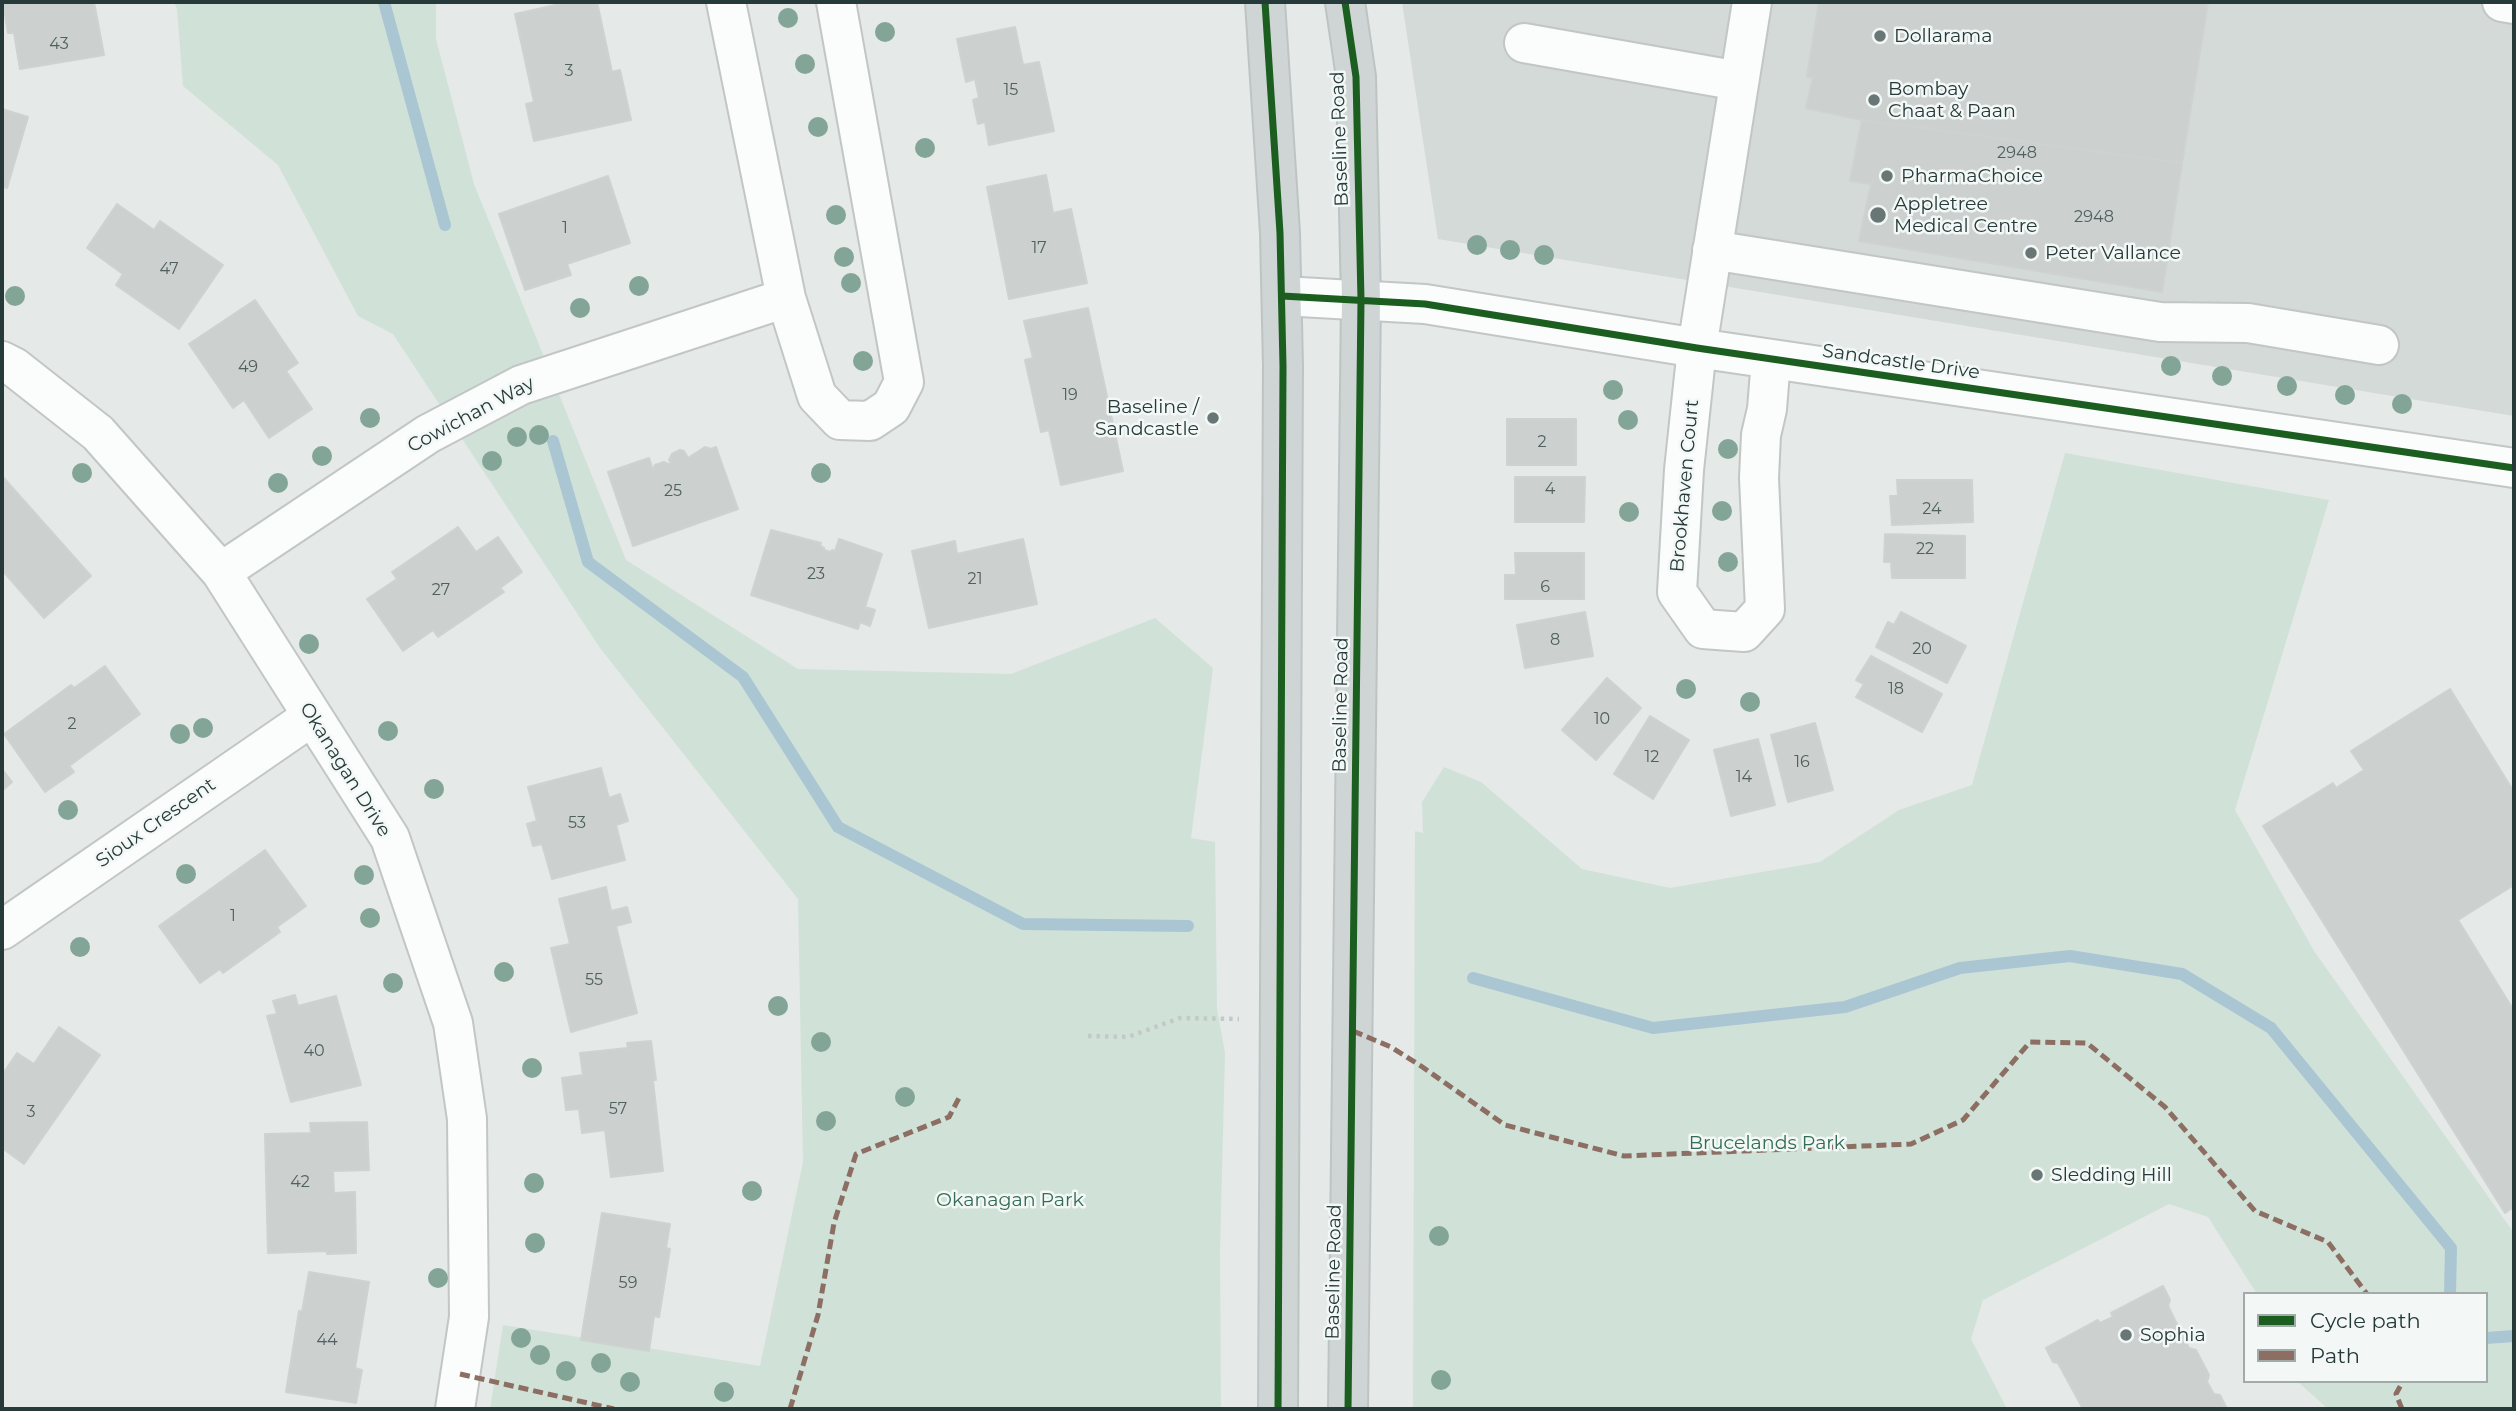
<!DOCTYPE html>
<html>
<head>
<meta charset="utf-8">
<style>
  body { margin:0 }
  #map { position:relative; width:2516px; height:1411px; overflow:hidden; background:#e5e9e8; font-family:Montserrat,sans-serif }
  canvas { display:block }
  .frame { position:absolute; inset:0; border:4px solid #253a39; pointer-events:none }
  .legend { position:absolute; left:2243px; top:1292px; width:245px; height:91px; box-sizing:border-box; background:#f3f8f6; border:2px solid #a1acaa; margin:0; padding:9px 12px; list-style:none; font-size:21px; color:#253a39 }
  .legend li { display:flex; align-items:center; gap:14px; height:35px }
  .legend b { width:35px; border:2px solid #a1acaa }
</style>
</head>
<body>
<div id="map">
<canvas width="2516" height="1411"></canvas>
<div class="frame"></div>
<ul class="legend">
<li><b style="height:9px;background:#1b5e20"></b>Cycle path</li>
<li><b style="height:9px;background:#8d6e63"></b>Path</li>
</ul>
</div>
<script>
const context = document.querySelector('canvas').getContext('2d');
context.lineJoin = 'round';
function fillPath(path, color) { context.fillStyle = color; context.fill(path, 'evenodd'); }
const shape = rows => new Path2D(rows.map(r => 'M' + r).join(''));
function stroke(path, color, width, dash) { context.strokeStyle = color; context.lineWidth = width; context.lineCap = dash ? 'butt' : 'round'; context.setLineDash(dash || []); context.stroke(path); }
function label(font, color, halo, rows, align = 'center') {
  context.font = font + ' Montserrat,sans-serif'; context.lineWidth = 5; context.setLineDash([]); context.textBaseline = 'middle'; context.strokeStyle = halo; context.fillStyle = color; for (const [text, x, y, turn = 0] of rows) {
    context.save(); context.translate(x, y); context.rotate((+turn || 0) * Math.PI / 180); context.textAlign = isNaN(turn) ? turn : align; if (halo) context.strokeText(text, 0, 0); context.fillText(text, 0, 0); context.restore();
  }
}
const built = shape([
  [1402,2,2472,2,2514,9,2514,416,1438,239]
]);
const green = shape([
  [174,2,436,2,436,39,474,184,626,560,798,669,1011,674,1155,618,1213,668,1191,838,1215,842,1217,1009,1225,1053,1220,1251,1221,1409,490,1409,503,1325,760,1366,803,1162,798,899,600,648,393,334,358,316,278,165,183,86,177,9],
  [2065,453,2329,500,2235,810,2314,951,2514,1233,2514,1409,2328,1409,2297,1381,2486,1381,2486,1294,2257,1294,2208,1217,2169,1204,1983,1300,1971,1339,2007,1409,1413,1409,1415,831,1423,833,1422,802,1444,767,1481,782,1582,869,1670,888,1820,862,1899,810,1972,785]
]);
const stream = shape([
  [384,2,445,225],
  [553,441,588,562,743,677,838,827,1023,924,1188,926],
  [1473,978,1653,1028,1845,1007,1960,968,2070,956,2182,974,2271,1028,2451,1248,2450,1294],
  [2486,1338,2514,1336]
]);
const building = shape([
  [16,2,94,2,104,55,20,69,14,33,8,33,3,4,16,2],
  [569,2,597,2,612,72,620,70,631,120,534,141,526,104,534,102,515,14,569,2],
  [1819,2,2208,2,2182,163,1862,120,1806,108,1813,77,1807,77,1819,2],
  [1015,27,1023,65,1039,62,1054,131,989,145,985,122,978,124,973,100,979,98,975,79,966,82,957,39,1015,27],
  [2,109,28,117,7,188,2,186,2,109],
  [1862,120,2182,163,2162,292,1859,241,1871,184,1850,181,1862,120],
  [1046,175,1053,213,1071,209,1087,283,1009,299,987,187,1046,175],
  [608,176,630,243,567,264,571,275,525,290,499,214,608,176],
  [117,204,154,230,160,221,223,265,179,329,116,285,123,274,87,248,117,204],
  [255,300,298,363,286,371,312,409,269,438,244,400,233,408,189,344,255,300],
  [1088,308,1123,471,1061,485,1049,430,1041,432,1025,360,1033,358,1024,321,1088,308],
  [1507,419,1576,419,1576,465,1507,465,1507,419],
  [705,447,711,449,716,447,738,509,633,546,608,472,649,458,653,470,655,465,664,462,668,464,672,463,669,460,672,454,680,450,684,451,688,458,705,447],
  [2,476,91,576,44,618,2,570,2,476],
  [1515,477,1585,477,1584,522,1515,522,1515,477],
  [1897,480,1972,480,1973,522,1892,525,1890,496,1898,496,1897,480],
  [458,527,476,552,498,537,522,572,500,588,504,592,438,637,433,630,403,651,367,599,397,579,392,572,458,527],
  [771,530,821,543,820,546,824,548,824,550,831,552,832,550,835,551,839,539,882,554,865,607,875,610,870,626,860,622,858,629,751,595,771,530],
  [1885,534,1965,536,1965,578,1892,578,1891,562,1884,562,1885,534],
  [1023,539,1037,604,929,628,912,551,955,541,957,554,1023,539],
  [1515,553,1584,553,1584,599,1505,599,1505,575,1516,575,1515,553],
  [1585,612,1593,656,1525,668,1517,625,1585,612],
  [1901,612,1966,646,1947,683,1876,647,1888,622,1894,625,1901,612],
  [1871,656,1942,694,1922,732,1856,697,1864,684,1856,680,1871,656],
  [105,666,140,714,69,766,74,772,45,792,4,734,71,685,74,688,105,666],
  [1607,678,1641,708,1596,760,1562,730,1607,678],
  [2450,689,2514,792,2514,885,2458,920,2514,1011,2514,1207,2505,1213,2263,826,2333,783,2336,788,2364,770,2351,751,2450,689],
  [1650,716,1689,740,1653,799,1614,774,1650,716],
  [1815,723,1833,790,1788,802,1771,735,1815,723],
  [1758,739,1775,805,1731,816,1714,750,1758,739],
  [601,768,609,798,620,794,628,821,616,825,625,860,552,879,542,844,533,846,527,824,537,821,528,787,601,768],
  [2,769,12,782,2,791,2,769],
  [265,850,306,906,277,927,280,932,223,973,220,969,200,983,159,926,265,850],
  [606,887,611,911,627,907,631,922,616,926,637,1013,571,1032,551,948,570,944,559,899,606,887],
  [295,995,298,1006,336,996,361,1085,291,1102,267,1016,277,1014,273,1001,295,995],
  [59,1027,100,1055,24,1164,2,1148,2,1075,17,1053,34,1064,59,1027],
  [651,1041,656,1080,653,1080,663,1171,611,1177,605,1130,582,1133,579,1109,566,1110,562,1078,583,1075,580,1053,628,1048,627,1043,651,1041],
  [367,1122,369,1170,333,1171,334,1193,355,1192,356,1253,327,1254,327,1251,268,1253,265,1134,311,1133,310,1123,367,1122],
  [602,1213,670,1224,666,1248,670,1249,659,1317,654,1316,649,1351,581,1340,602,1213],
  [309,1272,369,1282,355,1368,362,1370,356,1403,286,1392,299,1311,302,1312,309,1272],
  [2163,1286,2170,1300,2168,1306,2189,1348,2196,1350,2209,1375,2207,1382,2214,1394,2220,1395,2227,1409,2083,1409,2058,1363,2053,1362,2046,1348,2098,1320,2100,1323,2113,1317,2111,1313,2163,1286]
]);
const path = shape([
  [1088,1036,1128,1037,1180,1018,1239,1019]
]);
const minor = shape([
  [726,2,786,298,817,396,840,420,870,421,891,407,904,382,836,2],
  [1752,2,1697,348,1684,470,1677,592,1703,629,1744,632,1765,609,1759,478,1761,435,1767,409,1771,359],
  [2502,2,2514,4],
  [1524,43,1739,81],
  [1712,250,2160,322,2248,323,2379,345],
  [1282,296,1425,304,1697,348,2514,468],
  [2,361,14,367,98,433,221,572,390,838,453,1023,467,1119,469,1317,455,1409],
  [221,572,428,434,521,385,786,298],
  [2,930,311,717]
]);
const major = shape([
  [1265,2,1280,233,1283,366,1278,1409],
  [1345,2,1356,77,1361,300,1348,1409]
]);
const quiet = shape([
  [1353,1031,1391,1047,1421,1066,1505,1125,1624,1156,1911,1144,1963,1120,2030,1042,2087,1043,2165,1107,2255,1211,2328,1242,2367,1294],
  [460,1374,614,1409],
  [790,1409,818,1315,834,1223,856,1154,949,1117,960,1096],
  [2402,1409,2396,1394,2403,1381]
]);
const cycleway = shape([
  [1265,2,1280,233,1283,366,1278,1409],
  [1345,2,1356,77,1361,300,1348,1409],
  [1282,296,1425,304,1697,348,2514,468]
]);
const trees = [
  [788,18],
  [885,32],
  [805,64],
  [818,127],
  [925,148],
  [836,215],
  [1477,245],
  [1510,250],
  [1544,255],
  [844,257],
  [851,283],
  [639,286],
  [15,296],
  [580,308],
  [863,361],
  [2171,366],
  [2222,376],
  [2287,386],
  [1613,390],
  [2345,395],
  [2402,404],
  [370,418],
  [1628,420],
  [539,435],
  [517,437],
  [1728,449],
  [322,456],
  [492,461],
  [82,473],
  [821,473],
  [278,483],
  [1722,511],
  [1629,512],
  [1728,562],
  [309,644],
  [1686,689],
  [1750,702],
  [203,728],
  [388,731],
  [180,734],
  [434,789],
  [68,810],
  [186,874],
  [364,875],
  [370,918],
  [80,947],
  [504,972],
  [393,983],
  [778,1006],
  [821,1042],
  [532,1068],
  [905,1097],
  [826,1121],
  [534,1183],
  [752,1191],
  [1439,1236],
  [535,1243],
  [438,1278],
  [521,1338],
  [540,1355],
  [601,1363],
  [566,1371],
  [1441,1380],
  [630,1382],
  [724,1392]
];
const markers = [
  [1880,36,7,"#687776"],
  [1874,100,7,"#687776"],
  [1887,176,7,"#687776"],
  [1878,215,9,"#687776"],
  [2031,253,7,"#687776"],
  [1213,418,7,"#687776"],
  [2037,1175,7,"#687776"],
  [2126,1335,7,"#687776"]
];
const numberNames = [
  ["43",59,44],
  ["3",569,71],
  ["15",1011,90],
  ["2948",2017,153],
  ["2948",2094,217],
  ["1",565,228],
  ["17",1039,248],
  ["47",169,269],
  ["49",248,367],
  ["19",1070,395],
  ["2",1542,442],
  ["4",1550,489],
  ["25",673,491],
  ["24",1932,509],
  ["22",1925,549],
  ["23",816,574],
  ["21",975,579],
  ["6",1545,587],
  ["27",441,590],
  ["8",1555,640],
  ["20",1922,649],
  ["18",1896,689],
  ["10",1602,719],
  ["2",72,724],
  ["12",1652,757],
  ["16",1802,762],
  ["14",1744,777],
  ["53",577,823],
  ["1",233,916],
  ["55",594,980],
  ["40",314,1051],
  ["57",618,1109],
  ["3",31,1112],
  ["42",300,1182],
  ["59",628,1283],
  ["44",327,1340]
];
const poiNames = [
  ["Dollarama",1894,36],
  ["Bombay",1888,89],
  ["Chaat & Paan",1888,111],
  ["PharmaChoice",1901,176],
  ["Appletree",1894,204],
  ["Medical Centre",1894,226],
  ["Peter Vallance",2045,253],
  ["Baseline /",1199,407,"right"],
  ["Sandcastle",1199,429,"right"],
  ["Sledding Hill",2051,1175],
  ["Sophia",2140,1335]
];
const streetNames = [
  ["Baseline Road",1340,139,-92],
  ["Sandcastle Drive",1901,362,8],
  ["Cowichan Way",471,415,-28],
  ["Brookhaven Court",1685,486,-85],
  ["Baseline Road",1341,705,-89],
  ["Okanagan Drive",345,770,58],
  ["Sioux Crescent",156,823,-35],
  ["Baseline Road",1334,1272,-89]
];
const parkNames = [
  ["Brucelands Park",1767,1143],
  ["Okanagan Park",1010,1200]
];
fillPath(built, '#d3dad8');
fillPath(green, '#d0e1d8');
stroke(stream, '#aac6d3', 12);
fillPath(building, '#ccd1cf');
stroke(building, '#ced2d1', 2);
stroke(minor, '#c2c6c5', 42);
stroke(major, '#bdc4c4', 42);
stroke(path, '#c2c9c8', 4.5, [3.5, 5]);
stroke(minor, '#fbfcfc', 38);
stroke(major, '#ced5d4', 38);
stroke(quiet, '#8d6e63', 5, [10, 5]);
stroke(cycleway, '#1b5e20', 7);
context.fillStyle = '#83a597';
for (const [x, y] of trees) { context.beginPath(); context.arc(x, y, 10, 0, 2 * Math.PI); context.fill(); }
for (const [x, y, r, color] of markers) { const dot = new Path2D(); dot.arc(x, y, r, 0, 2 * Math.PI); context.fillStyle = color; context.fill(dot); stroke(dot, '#f3f8f6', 2.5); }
label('16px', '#50605f', null, numberNames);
label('19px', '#253a39', '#f3f8f6', poiNames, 'left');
label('19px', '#253a39', '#f3f8f6', streetNames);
label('19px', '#336d54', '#f3f8f6', parkNames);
</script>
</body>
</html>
